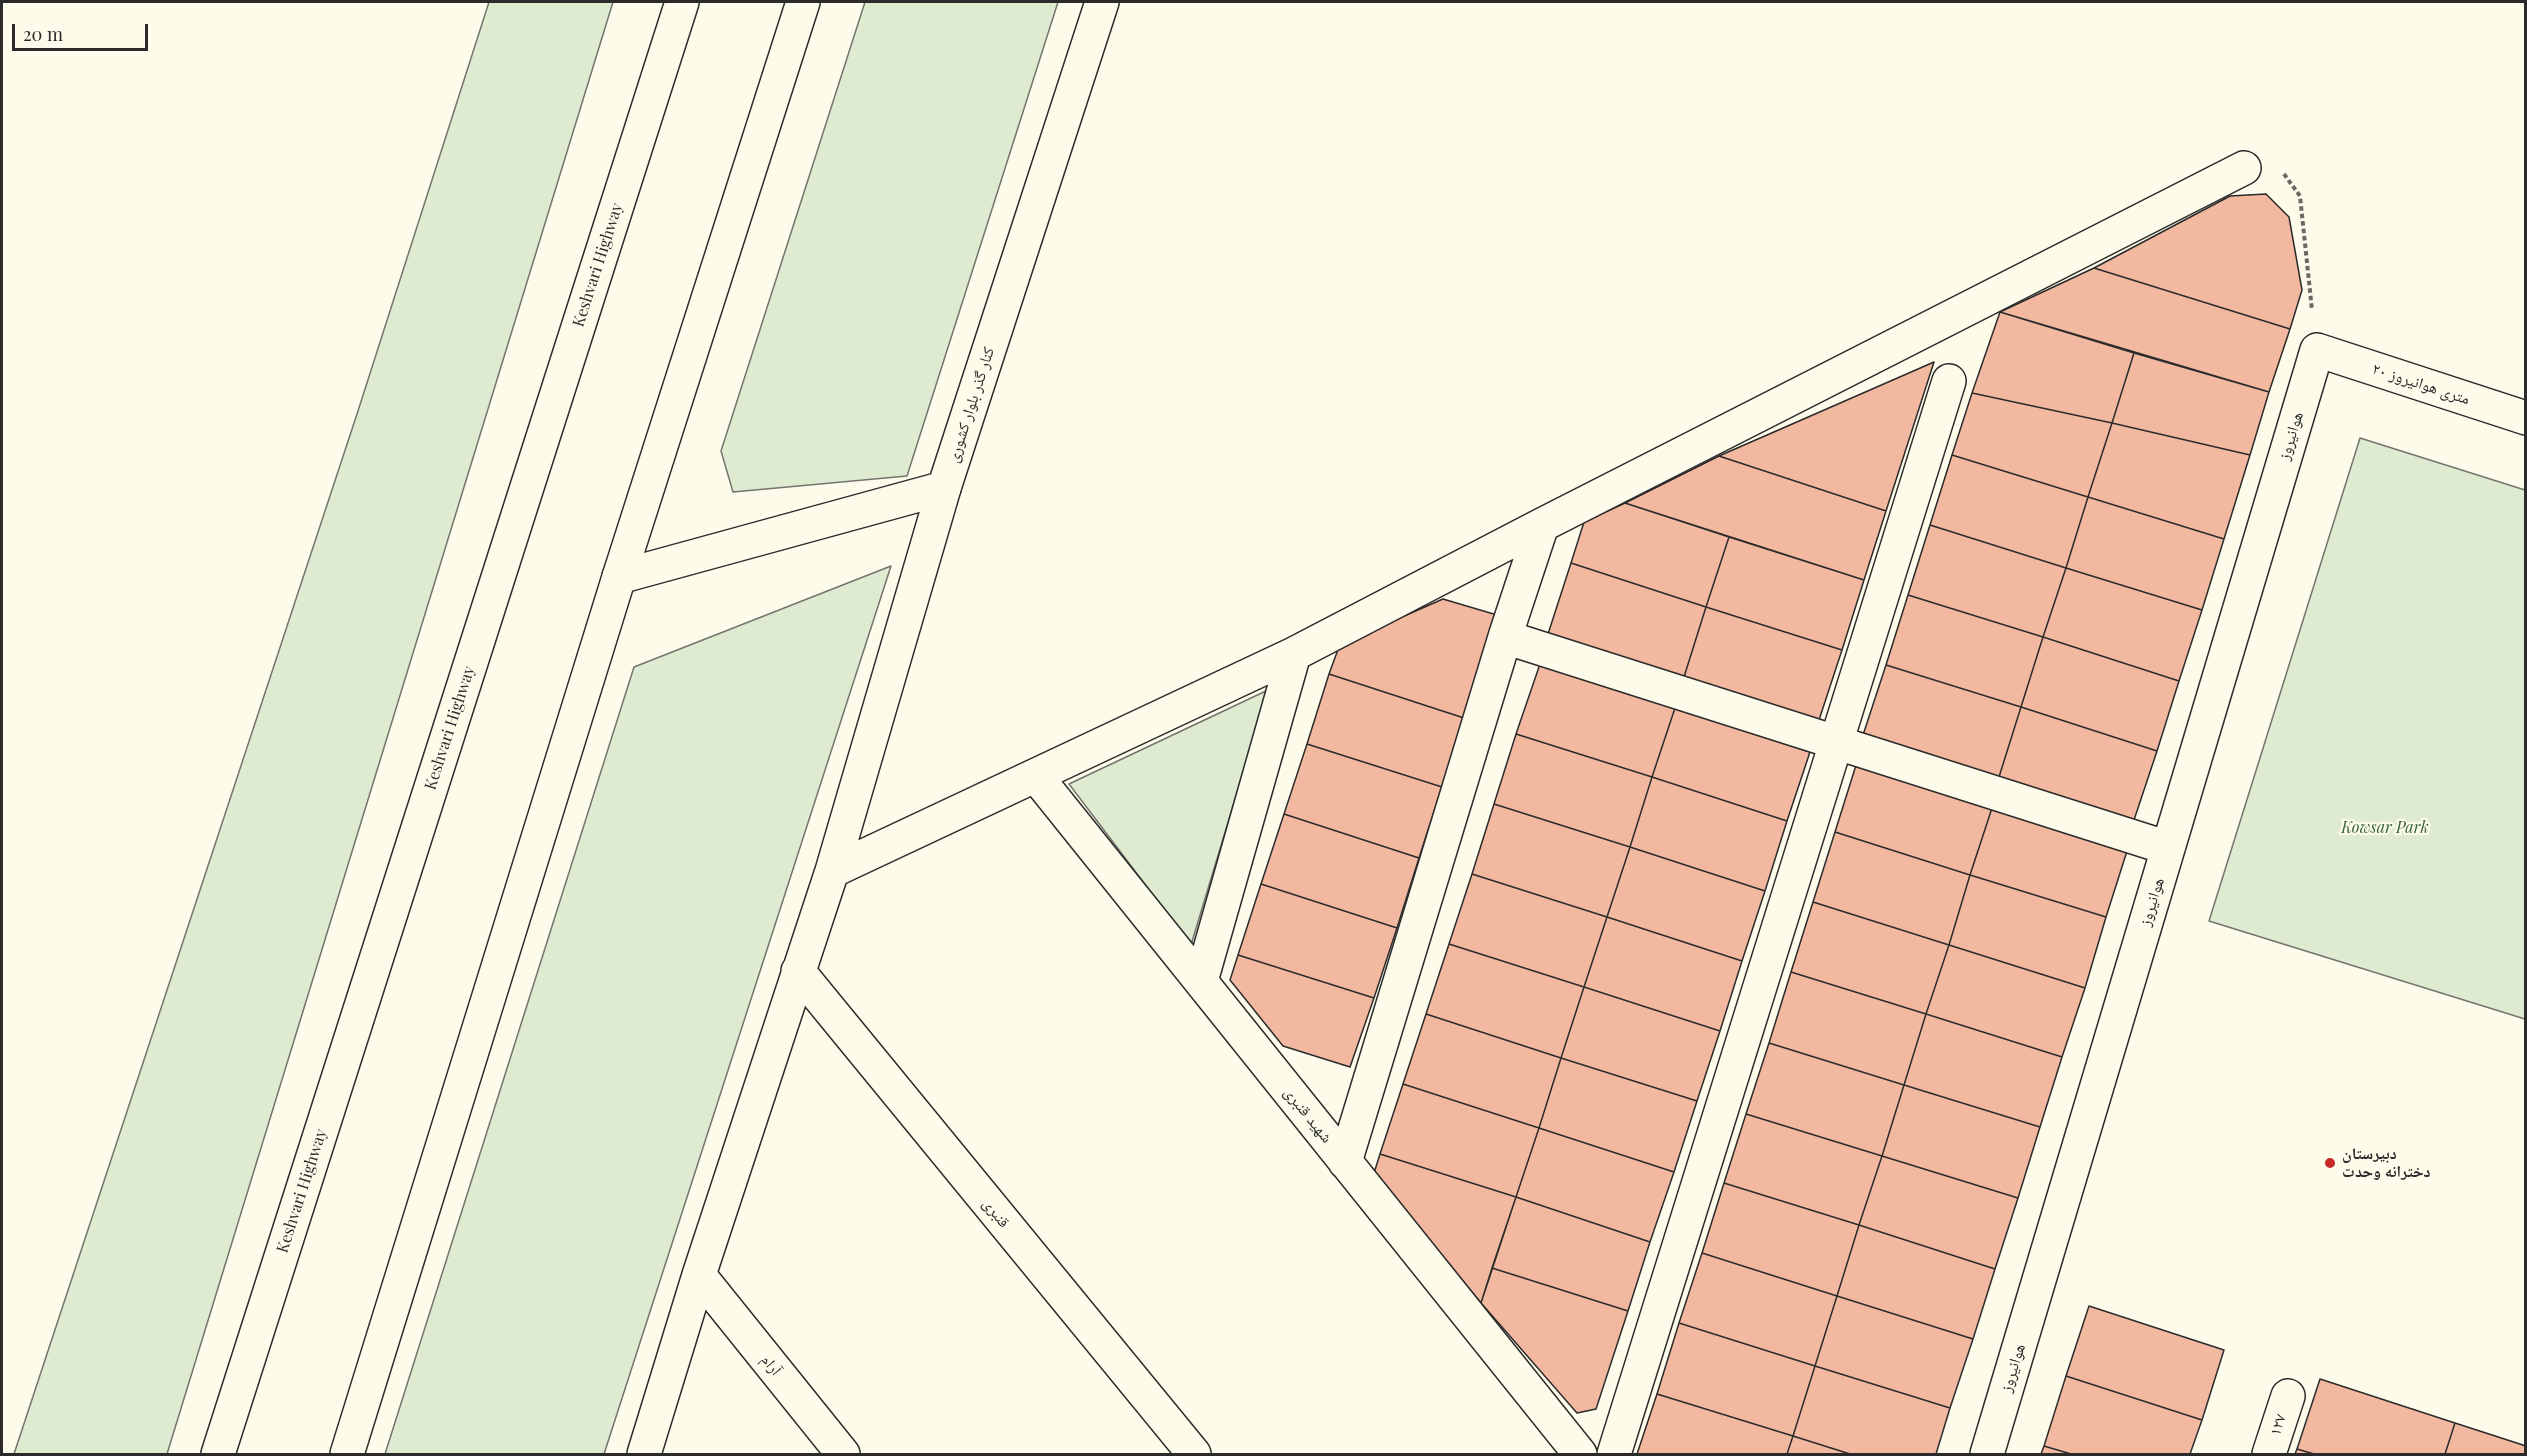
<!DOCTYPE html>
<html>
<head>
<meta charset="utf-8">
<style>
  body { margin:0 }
  #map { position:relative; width:2527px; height:1456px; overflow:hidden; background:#fdfbea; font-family:"Playfair Display",serif }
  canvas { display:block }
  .frame { position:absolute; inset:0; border:3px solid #2b2b2b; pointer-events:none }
  .scale { position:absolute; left:12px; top:24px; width:136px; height:27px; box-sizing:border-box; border:3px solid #2b2b2b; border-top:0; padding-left:8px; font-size:18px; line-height:21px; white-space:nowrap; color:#2b2b2b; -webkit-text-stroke:4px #fdfbea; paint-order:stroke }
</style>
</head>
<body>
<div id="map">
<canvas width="2527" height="1456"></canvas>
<div class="frame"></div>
<div class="scale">20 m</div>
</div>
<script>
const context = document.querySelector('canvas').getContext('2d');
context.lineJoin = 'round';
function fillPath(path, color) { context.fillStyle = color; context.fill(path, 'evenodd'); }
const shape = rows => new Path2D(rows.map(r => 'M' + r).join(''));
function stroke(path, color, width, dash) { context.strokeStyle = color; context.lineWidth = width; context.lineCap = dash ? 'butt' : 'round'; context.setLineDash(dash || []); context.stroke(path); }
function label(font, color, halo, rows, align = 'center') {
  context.font = font + ' "Playfair Display","Noto Naskh Arabic",serif'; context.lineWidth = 4.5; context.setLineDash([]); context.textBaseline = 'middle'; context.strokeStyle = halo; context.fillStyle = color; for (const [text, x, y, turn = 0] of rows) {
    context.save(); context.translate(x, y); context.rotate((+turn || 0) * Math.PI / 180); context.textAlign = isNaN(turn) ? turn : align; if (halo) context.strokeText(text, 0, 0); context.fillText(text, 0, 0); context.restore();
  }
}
const green = shape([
  [489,2,613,2,167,1454,14,1454,357,414,489,2],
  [865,2,1058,2,907,476,733,492,721,451,865,2],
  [2360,438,2525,490,2525,1019,2209,921,2360,438],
  [891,566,604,1454,385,1454,634,667,891,566],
  [1268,690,1191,945,1069,784,1268,690]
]);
const building = shape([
  [2266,194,2289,217,2302,290,2290,329,2094,268,2230,196,2266,194],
  [2094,268,2290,329,2269,392,2000,312,2094,268],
  [2000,312,2134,353,2112,423,1972,393,2000,312],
  [2134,353,2269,392,2250,455,2112,423,2134,353],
  [1934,362,1886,511,1719,456,1934,362],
  [1972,393,2112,423,2088,497,1952,455,1972,393],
  [2112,423,2250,455,2224,539,2088,497,2112,423],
  [1952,455,2088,497,2066,568,1930,525,1952,455],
  [1719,456,1886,511,1864,580,1625,503,1719,456],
  [2088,497,2224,539,2202,610,2066,568,2088,497],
  [1625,503,1729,537,1706,607,1571,563,1584,522,1625,503],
  [1930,525,2066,568,2043,637,1908,595,1930,525],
  [1729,537,1864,580,1842,650,1706,607,1729,537],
  [1571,563,1706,607,1684,677,1548,634,1571,563],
  [2066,568,2202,610,2179,681,2043,637,2066,568],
  [1908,595,2043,637,2021,707,1886,665,1908,595],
  [1443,599,1497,615,1464,718,1329,674,1340,644,1443,599],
  [1706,607,1842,650,1819,720,1684,677,1706,607],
  [2043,637,2179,681,2157,751,2021,707,2043,637],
  [1540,664,1675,708,1652,777,1516,734,1540,664],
  [1886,665,2021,707,1999,777,1863,735,1886,665],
  [1329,674,1464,718,1442,787,1307,744,1329,674],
  [2021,707,2157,751,2134,820,1999,777,2021,707],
  [1675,708,1810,752,1787,821,1652,777,1675,708],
  [1516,734,1652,777,1630,847,1494,804,1516,734],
  [1307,744,1442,787,1419,858,1284,814,1307,744],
  [1857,762,1993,805,1970,875,1835,832,1857,762],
  [1652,777,1787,821,1765,891,1630,847,1652,777],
  [1494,804,1630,847,1607,917,1472,874,1494,804],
  [1993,805,2128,848,2106,917,1970,875,1993,805],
  [1284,814,1419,858,1397,928,1261,884,1284,814],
  [1835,832,1970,875,1949,945,1813,902,1835,832],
  [1630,847,1765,891,1742,961,1607,917,1630,847],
  [1472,874,1607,917,1584,987,1449,944,1472,874],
  [1970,875,2106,917,2085,988,1949,945,1970,875],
  [1261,884,1397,928,1374,998,1238,955,1261,884],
  [1813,902,1949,945,1926,1014,1791,972,1813,902],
  [1607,917,1742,961,1720,1031,1584,987,1607,917],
  [1449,944,1584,987,1561,1058,1426,1014,1449,944],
  [1949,945,2085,988,2062,1057,1926,1014,1949,945],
  [1238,955,1374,998,1350,1067,1283,1046,1230,980,1238,955],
  [1791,972,1926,1014,1904,1085,1769,1043,1791,972],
  [1584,987,1720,1031,1697,1101,1561,1058,1584,987],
  [1426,1014,1561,1058,1539,1128,1403,1084,1426,1014],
  [1926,1014,2062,1057,2040,1127,1904,1085,1926,1014],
  [1769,1043,1904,1085,1882,1156,1746,1114,1769,1043],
  [1561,1058,1697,1101,1674,1172,1539,1128,1561,1058],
  [1403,1084,1539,1128,1516,1197,1380,1154,1403,1084],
  [1904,1085,2040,1127,2018,1198,1882,1156,1904,1085],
  [1746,1114,1882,1156,1859,1225,1724,1183,1746,1114],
  [1539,1128,1674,1172,1650,1242,1516,1197,1539,1128],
  [1380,1154,1516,1197,1481,1303,1374,1173,1380,1154],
  [1882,1156,2018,1198,1995,1269,1859,1225,1882,1156],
  [1724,1183,1859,1225,1837,1296,1702,1253,1724,1183],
  [1516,1197,1650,1242,1628,1311,1492,1268,1516,1197],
  [1859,1225,1995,1269,1973,1339,1837,1296,1859,1225],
  [1702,1253,1837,1296,1815,1366,1679,1323,1702,1253],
  [1492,1268,1628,1311,1596,1409,1577,1413,1481,1303,1492,1268],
  [1837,1296,1973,1339,1950,1408,1815,1366,1837,1296],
  [2089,1306,2224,1350,2202,1420,2066,1376,2089,1306],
  [1679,1323,1815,1366,1793,1436,1657,1394,1679,1323],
  [1815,1366,1950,1408,1936,1454,1850,1454,1793,1436,1815,1366],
  [2066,1376,2202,1420,2190,1454,2071,1454,2044,1446,2066,1376],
  [2320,1379,2455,1423,2445,1454,2314,1454,2297,1449,2320,1379],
  [1657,1394,1793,1436,1787,1454,1637,1454,1657,1394],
  [2455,1423,2526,1446,2526,1454,2445,1454,2455,1423],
  [1793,1436,1850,1454,1787,1454,1793,1436],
  [2044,1446,2071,1454,2041,1454,2044,1446],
  [2297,1449,2314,1454,2295,1454,2297,1449]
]);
const path = shape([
  [2284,174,2300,196,2312,310]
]);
const street = shape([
  [1505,637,2168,848],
  [1036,776,1580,1454],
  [832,871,944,488],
  [798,971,1194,1454],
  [1201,981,1294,654],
  [1345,1162,1505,637,1542,525],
  [699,1275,843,1454],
  [644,1454,699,1275,832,871,1294,654,1542,525,2244,168],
  [1614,1454,1949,381],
  [1987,1454,2317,350,2526,418],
  [2269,1454,2288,1396]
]);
const secondary = shape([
  [619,577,944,488,1102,2]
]);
const highway = shape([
  [218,1454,682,2],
  [347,1454,619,577,803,2]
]);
const markers = [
  [2330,1163,6,"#c62828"]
];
const streetNames = [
  ["Keshvari Highway",598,265,-72],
  ["۲۰ متری هوانیروز",2421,384,18],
  ["کنار گذر بلوار کشوری",971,405,-72],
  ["هوانیروز",2291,436,-73],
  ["Keshvari Highway",450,728,-72],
  ["هوانیروز",2152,902,-73],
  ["شهید قنبری",1308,1115,51],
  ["Keshvari Highway",302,1191,-72],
  ["قنبری",996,1213,51],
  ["آرام",771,1365,51],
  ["هوانیروز",2013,1368,-73],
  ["۱۲۷",2278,1425,-72]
];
const parkNames = [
  ["Kowsar Park",2385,828]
];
const poiNames = [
  ["دبیرستان",2342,1154],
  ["دخترانه وحدت",2342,1172]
];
fillPath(green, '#deebd1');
stroke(green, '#74746e', 1.5);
fillPath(building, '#f2b8a0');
stroke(building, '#2b2b2b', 1.5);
stroke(street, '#2b2b2b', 36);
stroke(secondary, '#2b2b2b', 36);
stroke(highway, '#2b2b2b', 36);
stroke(path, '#6a6964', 4, [4.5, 3]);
stroke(street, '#fdfbea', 33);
stroke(secondary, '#fdfbea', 33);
stroke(highway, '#fdfbea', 33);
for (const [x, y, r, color] of markers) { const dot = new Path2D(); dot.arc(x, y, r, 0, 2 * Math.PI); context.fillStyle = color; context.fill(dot); stroke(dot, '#fdfbea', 2); }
label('16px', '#2b2b2b', '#fdfbea', streetNames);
label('italic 16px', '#34623c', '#fdfbea', parkNames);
label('bold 16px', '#2b2b2b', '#fdfbea', poiNames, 'left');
</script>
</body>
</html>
